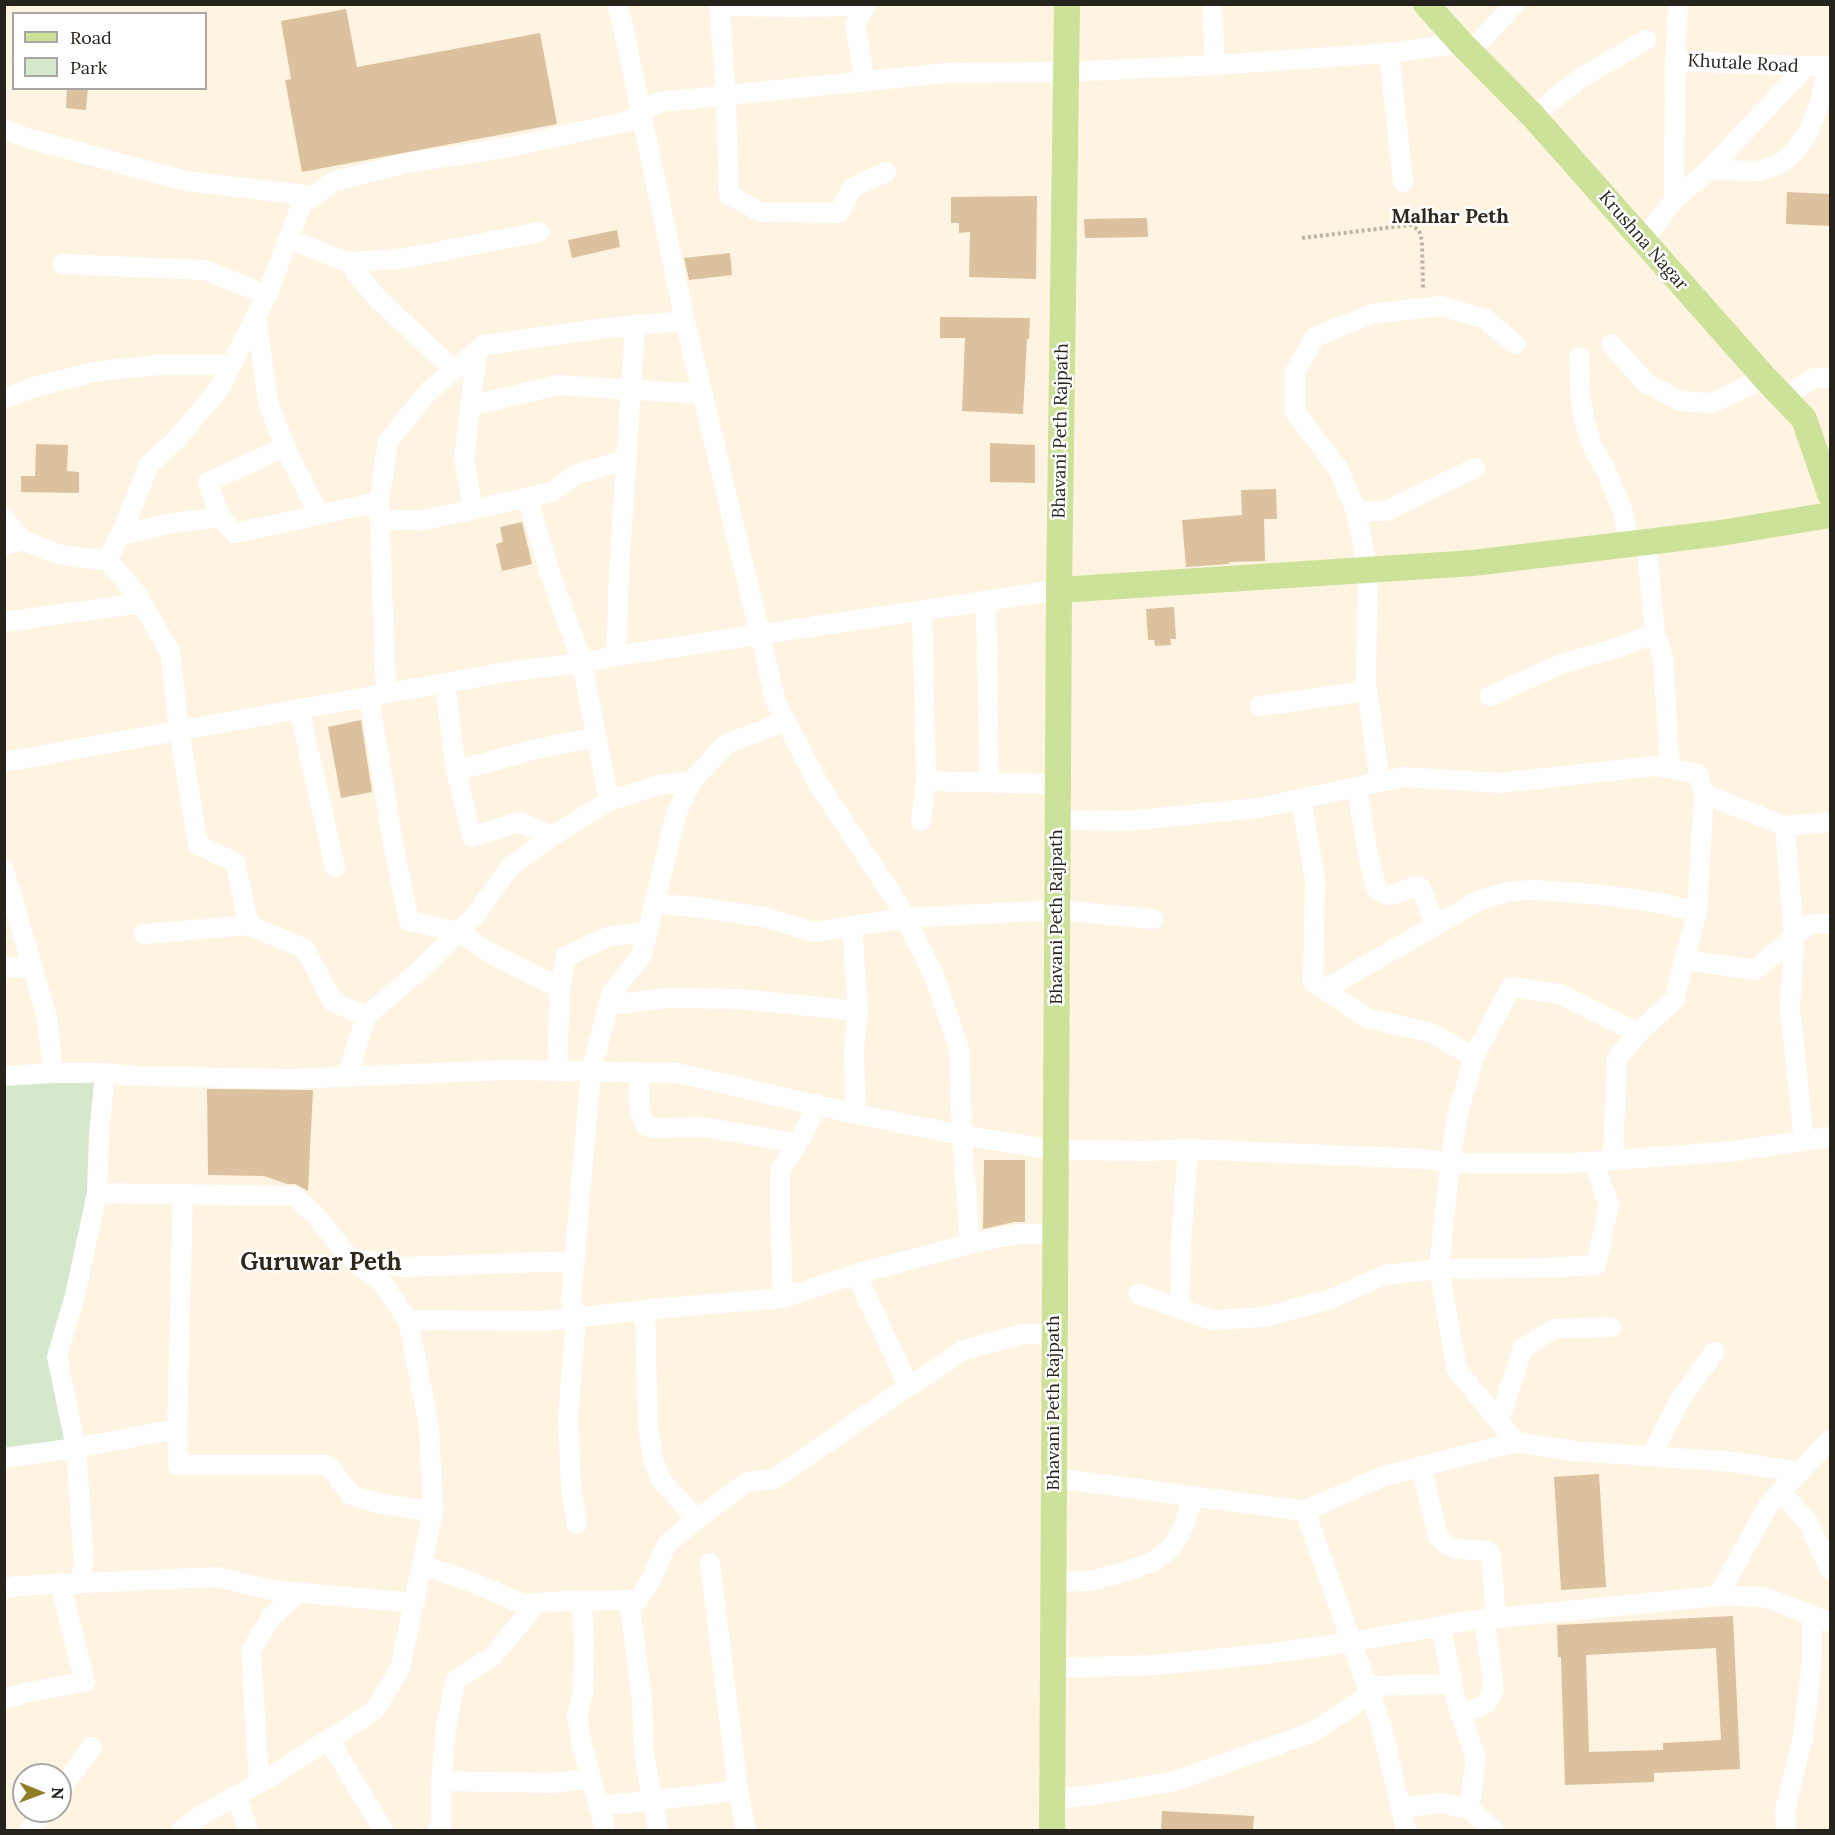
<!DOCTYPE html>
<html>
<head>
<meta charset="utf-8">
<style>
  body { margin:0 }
  #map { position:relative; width:1835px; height:1835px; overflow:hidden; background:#fff3e2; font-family:Lora,serif }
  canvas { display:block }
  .frame { position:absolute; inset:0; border:6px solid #26221c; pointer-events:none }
  .legend { position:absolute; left:12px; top:12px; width:195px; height:78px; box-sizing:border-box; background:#fff; border:2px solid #a8a7a4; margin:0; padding:8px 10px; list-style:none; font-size:18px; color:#26221c }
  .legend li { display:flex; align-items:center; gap:12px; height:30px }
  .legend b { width:30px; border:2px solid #a8a7a4 }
  .north { position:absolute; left:12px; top:1763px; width:60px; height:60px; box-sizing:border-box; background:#fff; border:2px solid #a8a7a4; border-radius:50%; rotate:91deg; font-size:16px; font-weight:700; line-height:24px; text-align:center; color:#26221c }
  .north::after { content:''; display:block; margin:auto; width:21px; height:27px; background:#907d24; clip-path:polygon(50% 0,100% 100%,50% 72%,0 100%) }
</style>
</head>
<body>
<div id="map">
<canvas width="1835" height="1835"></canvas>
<div class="frame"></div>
<ul class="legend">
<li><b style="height:8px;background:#cde299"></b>Road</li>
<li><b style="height:16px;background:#d5e8cc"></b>Park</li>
</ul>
<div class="north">N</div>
</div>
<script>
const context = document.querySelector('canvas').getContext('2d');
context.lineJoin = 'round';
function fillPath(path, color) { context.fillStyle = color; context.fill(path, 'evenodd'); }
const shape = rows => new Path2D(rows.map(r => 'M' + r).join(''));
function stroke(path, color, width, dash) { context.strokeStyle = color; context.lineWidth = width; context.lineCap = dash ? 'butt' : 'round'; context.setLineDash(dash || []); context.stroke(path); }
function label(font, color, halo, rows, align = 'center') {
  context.font = font + ' Lora,serif'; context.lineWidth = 5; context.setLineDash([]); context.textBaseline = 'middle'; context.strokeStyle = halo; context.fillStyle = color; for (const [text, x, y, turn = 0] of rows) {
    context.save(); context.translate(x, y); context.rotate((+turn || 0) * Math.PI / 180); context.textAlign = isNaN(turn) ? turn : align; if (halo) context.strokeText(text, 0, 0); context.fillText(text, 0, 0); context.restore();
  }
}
const green = shape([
  [104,1076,97,1193,57,1357,75,1442,4,1451,4,1077]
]);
const building = shape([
  [346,9,357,67,540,33,557,124,302,172,285,80,291,79,281,21],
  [67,88,88,88,86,110,66,108],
  [1787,192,1830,194,1830,226,1786,224],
  [1037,196,1036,279,969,277,970,232,959,233,959,223,951,223,951,197],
  [1147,218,1148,237,1085,238,1084,219],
  [617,230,620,247,572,258,568,240],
  [730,253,732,275,689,280,684,258],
  [940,317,1030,318,1029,339,1027,339,1023,414,962,411,965,338,940,338],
  [990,443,1035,445,1035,483,990,482],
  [36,444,68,445,67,471,79,472,79,493,21,492,21,476,35,476],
  [1276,489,1277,519,1264,519,1265,561,1229,562,1229,564,1186,567,1182,520,1242,515,1241,490],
  [522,522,532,564,502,571,496,544,503,542,500,527],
  [1174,607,1176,639,1170,639,1171,645,1155,646,1154,640,1148,640,1146,609],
  [361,720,372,792,341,798,328,727],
  [207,1089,313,1090,308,1191,295,1184,287,1184,264,1176,208,1175],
  [984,1160,1025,1160,1025,1222,1014,1222,983,1229],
  [1599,1474,1606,1587,1561,1590,1554,1477],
  [1733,1616,1740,1769,1654,1773,1654,1782,1565,1785,1561,1657,1558,1657,1557,1625],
  [1716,1648,1721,1740,1663,1743,1663,1750,1589,1752,1586,1655],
  [1162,1811,1254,1816,1253,1830,1161,1830]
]);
const path = shape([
  [1302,238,1410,225,1419,230,1422,241,1423,290]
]);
const minor = shape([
  [617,4,622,22,685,321,776,702,817,782,897,902,933,973,959,1048,962,1135,970,1244],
  [719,4,726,95,729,195,761,212,839,213,852,188,886,172],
  [1212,4,1215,65],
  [1678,4,1675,61,1806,66,1830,66],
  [719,6,796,7,865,6],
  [1470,52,1515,4],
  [1389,53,1403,182],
  [865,81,855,25,866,4],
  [1533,116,1579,79,1646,40],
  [4,129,30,139,186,181,314,196],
  [1709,170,1760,171,1780,164,1793,153,1809,131,1820,102,1828,66],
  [1674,200,1709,170,1806,66],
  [288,239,347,262,401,259,539,232],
  [1642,241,1674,200,1675,61],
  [347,262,377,298,454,370],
  [63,264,205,270,267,295],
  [256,316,268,402,285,447,319,515],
  [1611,344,1646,383,1680,401,1712,403,1765,378],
  [1579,357,1580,393,1584,420,1593,448,1605,468,1623,512,1629,544],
  [1783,398,1814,378,1830,378],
  [4,399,34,387,98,371,160,365,231,365],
  [470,406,558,385,702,394],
  [527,498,552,579,582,663,609,801],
  [473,510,464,458,477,351],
  [1356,511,1386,511,1475,468],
  [220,517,208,482,285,447],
  [4,518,23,540],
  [380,520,425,520,552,492,575,475,627,459],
  [121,535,167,524,220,517,235,533,379,502],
  [1646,542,1655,633,1663,659,1670,769],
  [4,545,23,540,58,554,73,557,107,560,124,528,149,464,175,441,219,389,267,295,301,206,332,182,403,164,515,146,629,121,659,102,946,73,1065,72,1215,65,1389,53,1461,43],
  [107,560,136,593,170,652,179,730,198,845,235,862,249,925,305,949,333,1002,366,1016],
  [986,601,989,782],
  [4,622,141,603],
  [616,656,619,572,635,325],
  [445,683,456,771,472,837,519,822,552,836],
  [386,693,379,502,388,441,429,391,484,345,606,328,685,321],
  [1490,696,1561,664,1623,646,1655,633],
  [369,697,394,849,409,921,459,932,490,953,560,988],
  [1260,706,1367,691],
  [299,709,335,867],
  [4,762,512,671,582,663,616,656,1059,590],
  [456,771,532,750,595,737],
  [926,781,1058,784],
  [1380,782,1366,683,1368,570,1356,511,1339,470,1295,412,1295,372,1315,337,1371,314,1441,306,1485,319,1515,344],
  [1357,787,1368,855,1377,890,1385,895,1396,894,1415,886,1420,887,1436,925],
  [1704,794,1785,826,1830,822],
  [1301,799,1315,879,1313,982,1367,1018,1432,1033,1474,1057],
  [1057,820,1126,821,1259,808,1403,777,1500,783,1655,766,1698,774,1704,794,1697,912,1674,1000,1643,1028,1617,1058,1613,1160],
  [921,821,926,781,922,611],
  [1785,826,1794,938,1790,1008,1804,1141],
  [4,870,47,1018,53,1073],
  [655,904,696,907,763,917,814,932,905,918,1057,910,1153,919],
  [852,926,858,1011,854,1049,856,1114],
  [144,934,249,925],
  [1685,960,1755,970,1810,924,1830,923],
  [4,967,33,968],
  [1325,989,1480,900,1511,891,1536,890,1602,895,1661,903,1697,912],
  [609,1005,666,998,740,999,858,1011],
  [1638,1033,1560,994,1511,987,1474,1057,1457,1117,1450,1163,1439,1269,1457,1370,1516,1442,1575,1451,1734,1462,1800,1472],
  [557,1070,560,988,566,956,610,936,648,932],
  [639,1072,639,1103,641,1115,646,1126,655,1128,703,1127,797,1143],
  [4,1076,53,1073,105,1073,135,1076,291,1079,508,1070,677,1073,856,1114,962,1135,1056,1150,1150,1151,1188,1149,1426,1159,1450,1163,1573,1163,1735,1151,1830,1137],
  [347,1077,366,1016,419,971,474,917,510,867,552,836,609,801,659,785,692,781],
  [97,1193,294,1196,316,1216,349,1257,403,1267,575,1261],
  [183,1194,177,1429,178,1465,328,1465,351,1495,381,1504,433,1511],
  [856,1274,909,1387,964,1350,1023,1334,1055,1334],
  [1138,1294,1212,1320,1265,1317,1331,1299,1384,1275,1439,1269,1542,1268,1596,1265,1609,1205,1594,1163],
  [783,1298,780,1220,780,1171,804,1132,817,1104],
  [1180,1309,1181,1242,1188,1149],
  [645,1310,648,1427,653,1460,662,1481,696,1519],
  [408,1320,544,1321,673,1307,783,1298,856,1274,970,1244,1016,1234,1055,1234],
  [1499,1421,1523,1348,1554,1329,1611,1327],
  [1651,1456,1680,1400,1714,1352],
  [4,1458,76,1448,177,1429],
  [1421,1466,1438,1536,1447,1545,1456,1549,1487,1551,1491,1555,1496,1618],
  [1054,1478,1305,1511,1381,1725,1406,1830],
  [1781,1491,1809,1524,1830,1570],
  [1305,1511,1381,1477,1516,1442],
  [577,1524,571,1488,568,1419,576,1317,571,1299,591,1071,612,992,642,955,676,814,692,781,726,744,786,721],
  [710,1563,738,1791,746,1830],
  [423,1565,474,1583,523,1604,565,1601,638,1600,652,1578,666,1545,688,1526,747,1482,774,1479,909,1386],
  [79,1582,84,1565,76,1448,57,1357,75,1295,97,1193,99,1135,105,1073],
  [1053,1582,1089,1581,1117,1574,1153,1562,1171,1548,1183,1528,1194,1496],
  [4,1589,16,1586,216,1577,271,1590,415,1603],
  [1718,1596,1764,1597,1830,1622],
  [629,1600,642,1701,644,1754,658,1830],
  [582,1601,584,1642,583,1692,577,1716,582,1745,605,1830],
  [1440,1626,1446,1651,1454,1694,1476,1759,1469,1809],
  [1052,1668,1156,1665,1266,1654,1352,1642,1468,1621,1718,1596,1769,1504,1830,1440],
  [1367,1686,1452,1684],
  [4,1699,29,1692,85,1682,60,1583],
  [1461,1715,1485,1704,1490,1698,1493,1689,1493,1680,1484,1619],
  [329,1740,383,1830],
  [441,1781,551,1783,591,1779],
  [259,1783,251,1651,271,1617,299,1592],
  [60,1790,92,1747],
  [236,1796,248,1830],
  [1052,1799,1093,1795,1175,1781,1313,1732,1370,1694],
  [599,1806,738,1791],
  [1400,1808,1440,1803,1469,1809,1494,1830],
  [30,1830,44,1811],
  [181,1830,202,1815,268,1778,374,1711,400,1669,433,1511,429,1426,408,1320,382,1283,349,1257],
  [438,1830,441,1829,441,1781,446,1726,456,1680,492,1657,537,1603],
  [1786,1830,1785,1809,1803,1737,1812,1662,1812,1615]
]);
const major = shape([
  [1426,4,1461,43,1533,116,1765,378,1804,419,1830,494],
  [1059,590,1473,563,1721,533,1830,515],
  [1052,1830,1059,590,1067,4]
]);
const streetNames = [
  ["Khutale Road",1743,64,3],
  ["Krushna Nagar",1643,241,49],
  ["Bhavani Peth Rajpath",1061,431,-89],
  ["Bhavani Peth Rajpath",1057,917,-90],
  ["Bhavani Peth Rajpath",1054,1403,-90]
];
const neighbourhoodNames = [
  ["Malhar Peth",1450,217]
];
const districtNames = [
  ["Guruwar Peth",321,1263]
];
fillPath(green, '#d5e8cc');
fillPath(building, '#dbc19d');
stroke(path, '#bdb3a6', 4, [3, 3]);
stroke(minor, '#fff', 20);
stroke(major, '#cde299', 26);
label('18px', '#26221c', '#fff', streetNames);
label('bold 20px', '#31281b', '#fff', neighbourhoodNames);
label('bold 24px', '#31281b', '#fff', districtNames);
</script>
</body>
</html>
